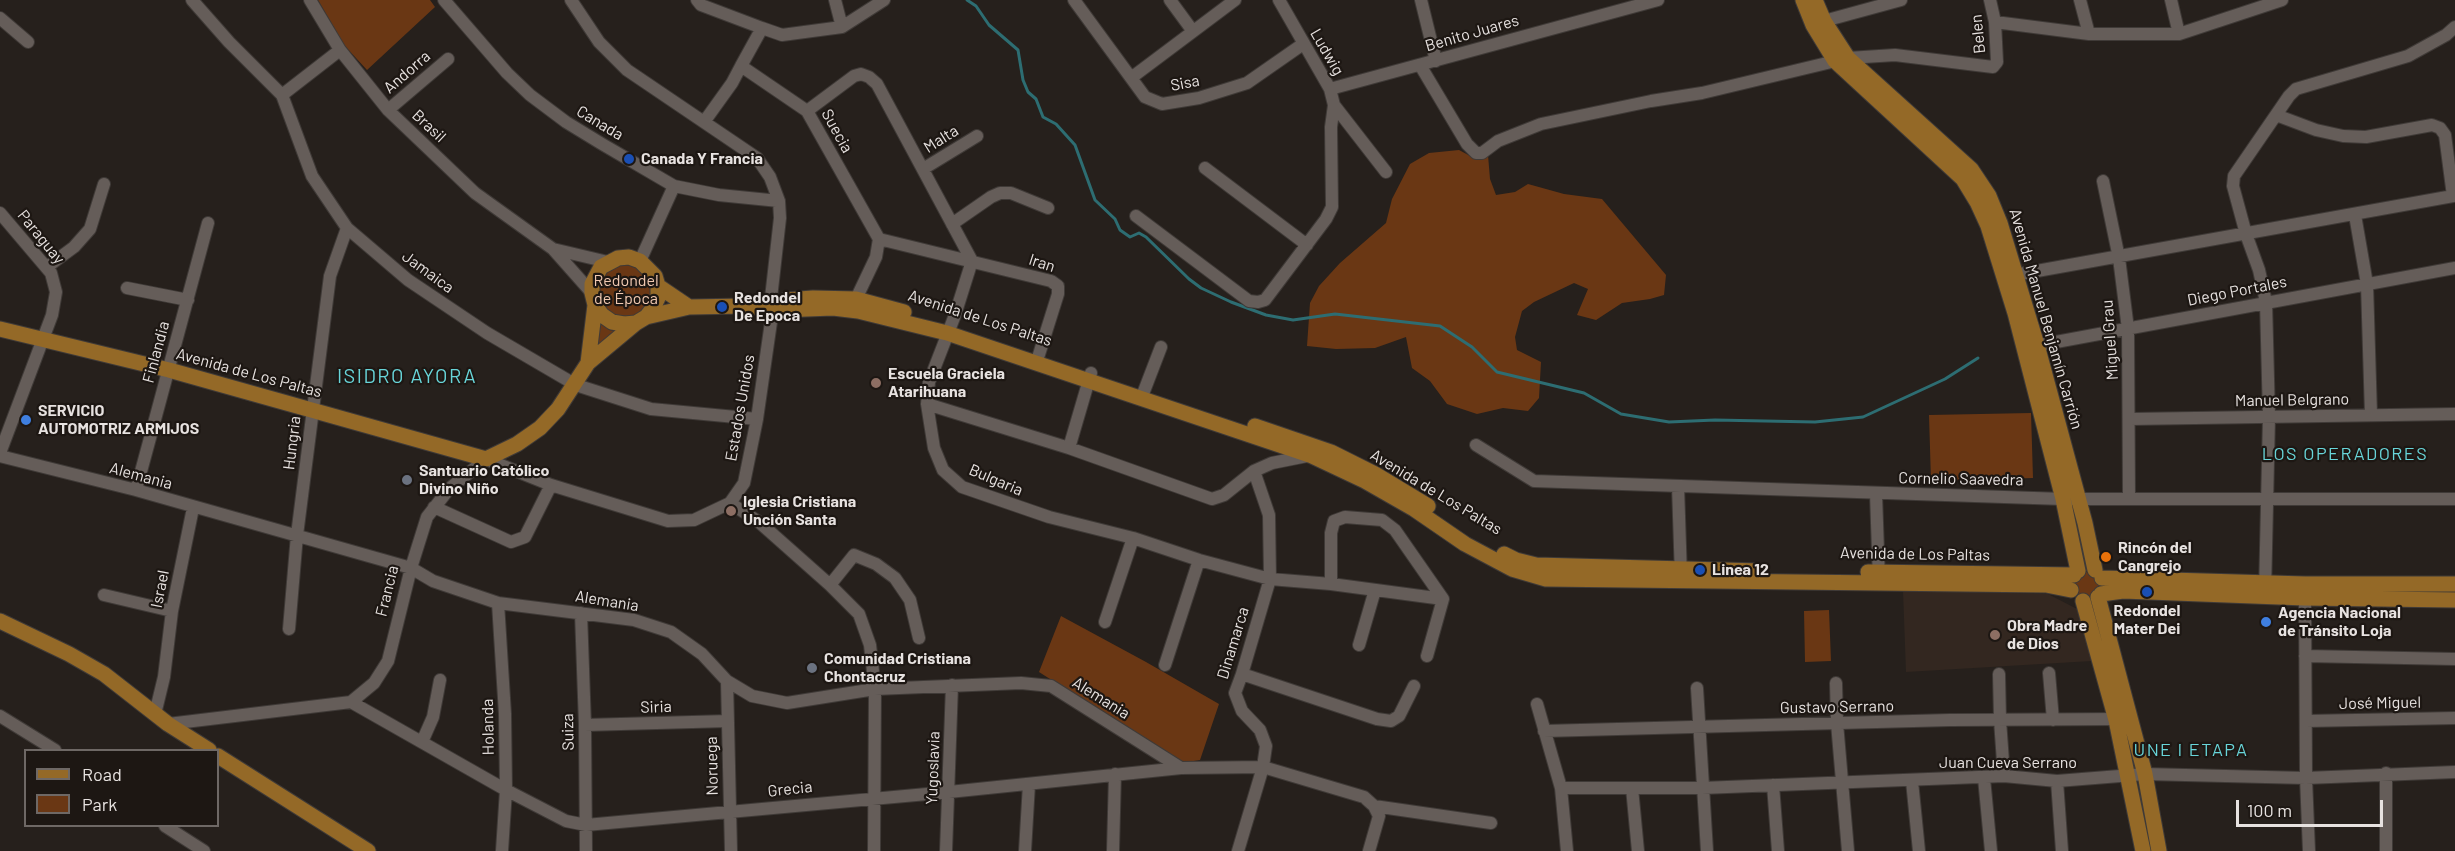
<!DOCTYPE html>
<html>
<head>
<meta charset="utf-8">
<style>
  body { margin:0 }
  #map { position:relative; width:2455px; height:851px; overflow:hidden; background:#26201c; font-family:Barlow,sans-serif }
  canvas { display:block }
  .legend { position:absolute; left:24px; top:749px; width:195px; height:78px; box-sizing:border-box; background:#1d1713; border:2px solid #6e6865; margin:0; padding:8px 10px; list-style:none; font-size:18px; color:#e7e2e0 }
  .legend li { display:flex; align-items:center; gap:12px; height:30px }
  .legend b { width:30px; border:2px solid #6e6865 }
  .scale { position:absolute; left:2236px; top:800px; width:147px; height:27px; box-sizing:border-box; border:3px solid #e7e2e0; border-top:0; padding-left:8px; font-size:18px; line-height:21px; white-space:nowrap; color:#e7e2e0; -webkit-text-stroke:4px #1d1713; paint-order:stroke }
</style>
</head>
<body>
<div id="map">
<canvas width="2455" height="851"></canvas>
<ul class="legend">
<li><b style="height:8px;background:#946927"></b>Road</li>
<li><b style="height:16px;background:#6a3714"></b>Park</li>
</ul>
<div class="scale">100 m</div>
</div>
<script>
const context = document.querySelector('canvas').getContext('2d');
context.lineJoin = 'round';
function fillPath(path, color) { context.fillStyle = color; context.fill(path, 'evenodd'); }
const shape = rows => new Path2D(rows.map(r => 'M' + r).join(''));
function stroke(path, color, width, dash) { context.strokeStyle = color; context.lineWidth = width; context.lineCap = dash ? 'butt' : 'round'; context.setLineDash(dash || []); context.stroke(path); }
function label(font, color, halo, rows, align = 'center') {
  context.font = font + ' Barlow,sans-serif'; context.lineWidth = 4.5; context.setLineDash([]); context.textBaseline = 'middle'; context.strokeStyle = halo; context.fillStyle = color; for (const [text, x, y, turn = 0] of rows) {
    context.save(); context.translate(x, y); context.rotate((+turn || 0) * Math.PI / 180); context.textAlign = isNaN(turn) ? turn : align; if (halo) context.strokeText(text, 0, 0); context.fillText(text, 0, 0); context.restore();
  }
}
const built = shape([
  [1903,590,2048,594,2077,609,2092,661,1906,672]
]);
const green = shape([
  [318,0,430,0,435,7,367,70,344,45],
  [1459,150,1472,157,1488,155,1490,179,1496,195,1515,192,1528,184,1564,194,1602,199,1666,275,1664,295,1650,299,1622,303,1596,320,1577,315,1588,289,1574,283,1534,302,1522,311,1515,337,1517,350,1541,362,1539,398,1528,411,1503,408,1477,414,1447,404,1430,381,1412,368,1406,337,1375,348,1336,349,1307,346,1310,303,1319,286,1340,263,1386,223,1392,199,1410,164,1429,153],
  '600 291a26 26 0 1 1 52 0a26 26 0 1 1-52 0Z',
  [597,318,609,330,621,331,597,350],
  [2031,413,2033,478,1931,481,1929,415],
  '2074 585a13 13 0 1 1 26 0a13 13 0 1 1-26 0Z',
  [1829,610,1831,661,1805,662,1804,611],
  [1061,616,1146,662,1219,704,1200,760,1182,763,1039,672]
]);
const stream = shape([
  [967,0,976,6,989,25,1018,50,1023,80,1028,92,1036,99,1043,117,1056,124,1075,145,1095,200,1115,219,1120,230,1130,237,1139,233,1146,237,1189,279,1201,288,1231,302,1266,315,1293,320,1335,314,1440,326,1472,347,1497,372,1584,393,1621,414,1669,422,1715,420,1815,422,1863,417,1945,379,1978,358]
]);
const minor = shape([
  [192,0,229,42,282,95,312,176,347,228,408,280,487,333,576,385,651,409,757,419],
  [310,0,340,50,388,110,475,193,553,249,592,293],
  [444,0,507,73,530,95,566,122,602,144,674,186,719,195,779,201],
  [697,0,701,5,762,28,741,66],
  [835,0,842,27],
  [1074,0,1145,97,1162,104,1199,98,1247,83,1303,44],
  [1170,0,1192,30],
  [1279,0,1330,89,1334,105,1386,172],
  [1421,0,1436,61],
  [2080,0,2089,34],
  [2171,0,2179,34],
  [0,18,28,42],
  [1824,21,1901,0],
  [1995,22,2089,34,2179,34,2282,0],
  [762,28,782,35,842,27,884,0],
  [1420,65,1467,144,1476,153,1482,153,1498,141,1541,124,1651,101,1702,93,1848,58,1895,55,1993,67,1997,62,1995,22,1990,0],
  [1131,78,1235,0],
  [1330,89,1658,0],
  [282,95,340,50],
  [388,110,448,59],
  [807,111,854,76,861,74,869,77,877,84,972,261,955,315,929,382,927,404,934,448,943,470,962,487,1049,517,1133,538,1199,560,1270,579,1331,584,1443,599],
  [704,122,732,83,741,66,807,111,879,239,876,257,856,299],
  [1205,168,1307,245],
  [923,169,977,136],
  [2103,181,2119,258,2128,329,2129,498],
  [0,213,51,273,56,292,52,315,0,453],
  [2355,215,2367,284,2371,415],
  [1136,216,1249,301,1258,302,1265,300,1326,219,1332,207,1331,127,1334,105],
  [952,224,991,197,1000,193,1011,193,1048,208],
  [879,239,1051,281,1058,286,1058,294,1036,364],
  [553,249,608,262],
  [640,261,674,186],
  [47,267,74,247,90,229,104,184],
  [2009,276,2453,196,2445,135,2440,128,2432,125,2366,137,2343,136,2316,130,2276,115],
  [127,288,188,300],
  [2029,347,2455,268],
  [1141,399,1161,347],
  [927,404,1069,448,1212,499,1224,495,1254,471,1272,463,1312,455],
  [2130,419,2455,414],
  [1476,445,1534,481,2063,499,2455,499],
  [1069,448,1091,373],
  [0,456,136,490,411,568,433,581,498,603,634,620,671,632,702,654,727,681,752,696,787,703,875,689,1021,683,1051,686,1181,768],
  [1678,486,1681,577],
  [136,490,208,223],
  [1876,494,1879,580],
  [730,503,759,522,830,585,859,614,870,645,875,689,874,851],
  [434,507,511,542,525,537,551,485],
  [1331,584,1331,533,1334,521,1345,517,1382,520,1395,530,1443,599],
  [830,585,854,555,876,564,895,578,910,600,919,638],
  [2265,592,2269,417,2266,302,2259,270,2246,234,2233,186,2234,176,2289,96,2296,89,2408,56,2446,35,2455,27],
  [104,595,172,611],
  [2305,598,2306,778,2309,851],
  [498,603,505,714,506,790,502,851],
  [581,613,585,725,586,851],
  [1105,622,1133,538],
  [289,629,297,535,330,276,347,228],
  [1359,645,1375,590],
  [1427,656,1443,599],
  [2305,656,2455,659],
  [1165,665,1199,560],
  [2049,673,2053,720],
  [1242,674,1377,719,1391,721,1399,716,1414,686],
  [1999,674,2000,720,2004,776],
  [727,681,731,851],
  [1836,683,1837,723,1848,851],
  [1697,688,1707,851],
  [351,702,506,790,566,821,586,825,949,792,1181,768,1263,767,1364,797,1374,806,1491,823],
  [1537,704,1561,788,1567,851],
  [155,714,164,677,172,611,193,508],
  [0,716,55,750],
  [2306,721,2455,718],
  [168,724,351,702,374,683,388,661,411,568,427,517,449,489,486,459,551,485,668,521,694,520,730,503,744,483,757,419,771,322,770,307,780,218,779,201,770,177,757,158,627,70,599,42,571,0],
  [585,725,728,721],
  [1544,731,1950,720,2124,719],
  [422,742,433,717,440,680],
  [2386,773,2386,851],
  [1984,778,1991,851],
  [1912,781,1919,851],
  [2057,781,2062,851],
  [1773,785,1778,851],
  [1561,788,1702,788,2004,776,2057,781,2145,774,2306,778,2455,772],
  [1632,788,1638,851],
  [165,826,204,851],
  [946,851,952,685],
  [1025,851,1029,784],
  [1113,851,1115,774],
  [1238,851,1263,767,1266,746,1260,730,1242,711,1235,693,1242,674,1270,579,1269,515,1254,471],
  [1369,851,1379,816,1374,806]
]);
const major = shape([
  [1803,0,1813,25,1835,61,1963,179,1977,202,1988,226,2015,313,2063,499,2078,571],
  [1815,0,1824,21,1848,58,1971,169,1989,196,2000,223,2037,345,2085,523,2095,570],
  [658,286,689,307],
  [786,300,813,298,856,299,904,312],
  [646,317,689,307,745,306,780,310,833,308,858,311,947,333,1312,456,1365,481,1414,509,1465,544,1512,569,1546,579,2046,585,2071,590],
  [0,329,169,370,486,459,517,444,540,428,558,409,588,363,636,323],
  [588,363,595,305,592,293,592,284,601,267,618,258,629,257,640,261,655,276,658,286,658,298,653,308,646,317,636,323,624,324,612,322,602,315,595,305],
  [1255,426,1331,452,1375,474,1428,506],
  [1504,554,1516,560,1536,565,1760,571],
  [1868,572,2074,575],
  [2102,578,2305,584,2455,584],
  [2101,594,2123,591,2305,598,2455,600],
  [2098,597,2145,774,2159,851],
  [2083,601,2116,720,2143,851],
  [0,621,69,654,104,674,168,724,209,750],
  [218,756,368,851]
]);
const markers = [
  [629,159,6,"#1a4fb4"],
  [722,307,6,"#1a4fb4"],
  [876,383,6,"#8d6e63"],
  [26,420,6,"#3f7fe0"],
  [407,480,6,"#6b7280"],
  [731,511,6,"#8d6e63"],
  [2106,557,6,"#e8710a"],
  [1700,570,6,"#1a4fb4"],
  [2147,592,6,"#1a4fb4"],
  [2266,622,6,"#3f7fe0"],
  [1995,635,6,"#8d6e63"],
  [812,668,6,"#6b7280"]
];
const streetNames = [
  ["Benito Juares",1472,33,-16],
  ["Belen",1978,34,-96],
  ["Ludwig",1327,52,60],
  ["Andorra",407,72,-41],
  ["Sisa",1185,83,-11],
  ["Canada",600,123,31],
  ["Brasil",429,126,43],
  ["Suecia",837,131,61],
  ["Malta",941,139,-32],
  ["Paraguay",41,237,51],
  ["Iran",1042,263,18],
  ["Jamaica",428,272,36],
  ["Diego Portales",2237,291,-11],
  ["Avenida de Los Paltas",980,318,18],
  ["Avenida Manuel Benjamín Carrión",2046,319,74],
  ["Miguel Grau",2110,340,-94],
  ["Finlandia",156,352,-75],
  ["Avenida de Los Paltas",249,373,15],
  ["Manuel Belgrano",2292,400,-1],
  ["Estados Unidos",740,408,-80],
  ["Hungria",292,443,-83],
  ["Alemania",141,476,15],
  ["Cornelio Saavedra",1961,479,1],
  ["Bulgaria",996,480,23],
  ["Avenida de Los Paltas",1436,492,31],
  ["Avenida de Los Paltas",1915,554,1],
  ["Israel",160,589,-79],
  ["Francia",387,591,-76],
  ["Alemania",607,601,9],
  ["Dinamarca",1233,643,-73],
  ["Alemania",1101,698,32],
  ["José Miguel",2380,703,-1],
  ["Siria",656,707,-2],
  ["Gustavo Serrano",1837,707,-1],
  ["Holanda",488,727,-91],
  ["Suiza",568,732,-91],
  ["Juan Cueva Serrano",2008,763],
  ["Noruega",712,766,-91],
  ["Yugoslavia",933,768,-88],
  ["Grecia",790,789,-6]
];
const poiNames = [
  ["Canada Y Francia",641,159],
  ["Redondel",734,298],
  ["De Epoca",734,316],
  ["Escuela Graciela",888,374],
  ["Atarihuana",888,392],
  ["SERVICIO",38,411],
  ["AUTOMOTRIZ ARMIJOS",38,429],
  ["Santuario Católico",419,471],
  ["Divino Niño",419,489],
  ["Iglesia Cristiana",743,502],
  ["Unción Santa",743,520],
  ["Rincón del",2118,548],
  ["Cangrejo",2118,566],
  ["Linea 12",1712,570],
  ["Redondel",2147,611,"center"],
  ["Mater Dei",2147,629,"center"],
  ["Agencia Nacional",2278,613],
  ["de Tránsito Loja",2278,631],
  ["Obra Madre",2007,626],
  ["de Dios",2007,644],
  ["Comunidad Cristiana",824,659],
  ["Chontacruz",824,677]
];
const parkNames = [
  ["Redondel",626,281],
  ["de Época",626,299]
];
const neighbourhoodNames = [
  ["LOS OPERADORES",2345,454],
  ["UNE I ETAPA",2191,750]
];
const quarterNames = [
  ["ISIDRO AYORA",407,376]
];
fillPath(built, '#332720');
fillPath(green, '#6a3714');
stroke(stream, '#2d6d72', 3);
stroke(minor, '#3f3a37', 14);
stroke(major, '#3f3a37', 17);
stroke(minor, '#655d59', 12);
stroke(major, '#946927', 15);
for (const [x, y, r, color] of markers) { const dot = new Path2D(); dot.arc(x, y, r, 0, 2 * Math.PI); context.fillStyle = color; context.fill(dot); stroke(dot, '#1d1713', 2); }
label('16px', '#e7e2e0', '#1d1713', streetNames);
label('bold 16px', '#e7e2e0', '#1d1713', poiNames, 'left');
label('16px', '#f1c9b1', '#1d1713', parkNames);
context.letterSpacing = '1.5px';
label('18px', '#68d5d9', '#1d1713', neighbourhoodNames);
context.letterSpacing = '0px';
context.letterSpacing = '1.5px';
label('20px', '#68d5d9', '#1d1713', quarterNames);
context.letterSpacing = '0px';
</script>
</body>
</html>
